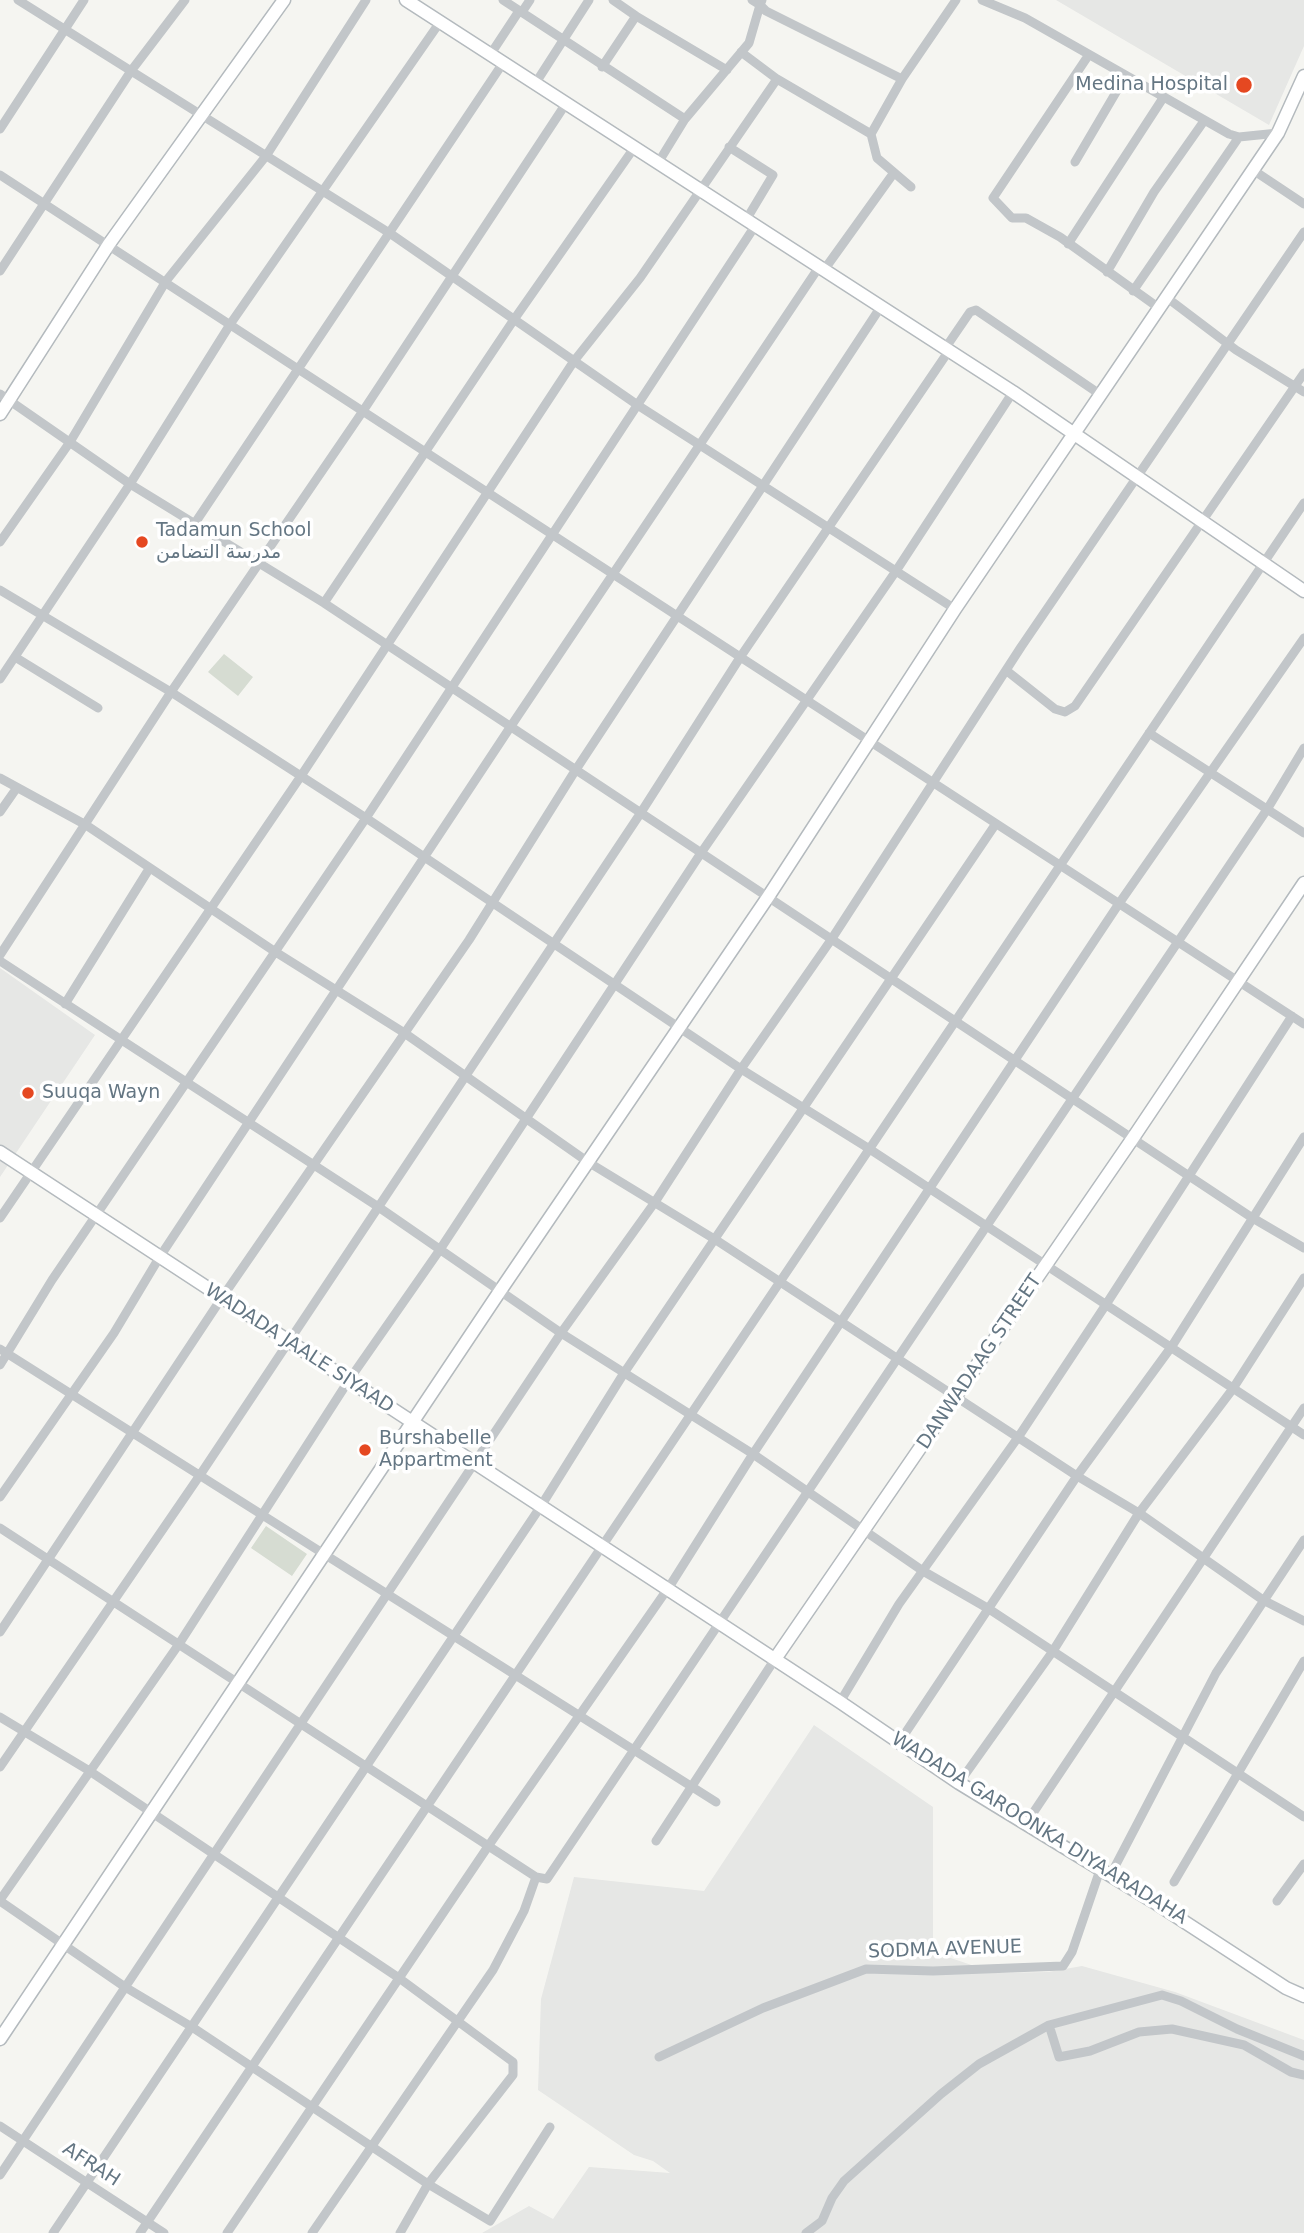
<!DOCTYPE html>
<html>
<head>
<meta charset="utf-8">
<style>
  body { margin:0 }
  canvas { display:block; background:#f5f5f1 }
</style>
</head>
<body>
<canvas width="1304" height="2233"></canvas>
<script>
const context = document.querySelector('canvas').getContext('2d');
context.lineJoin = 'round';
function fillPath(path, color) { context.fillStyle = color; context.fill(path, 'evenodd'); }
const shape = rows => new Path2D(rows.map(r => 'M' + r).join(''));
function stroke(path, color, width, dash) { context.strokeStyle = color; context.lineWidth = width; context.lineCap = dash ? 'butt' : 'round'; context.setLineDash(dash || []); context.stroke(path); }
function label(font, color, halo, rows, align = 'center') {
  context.font = font + ' "DejaVu Sans",Vazirmatn,sans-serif'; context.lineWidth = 7; context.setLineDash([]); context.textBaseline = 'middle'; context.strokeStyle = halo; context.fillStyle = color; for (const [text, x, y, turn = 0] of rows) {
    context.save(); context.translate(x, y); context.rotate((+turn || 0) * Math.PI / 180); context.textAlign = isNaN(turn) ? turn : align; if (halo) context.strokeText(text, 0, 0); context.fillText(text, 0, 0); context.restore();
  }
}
const built = shape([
  [1056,0,1304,0,1304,46,1269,125],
  [0,968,95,1035,0,1177],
  [814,1725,933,1807,933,1952,995,1973,1048,1972,1082,1966,1175,1992,1304,2040,1304,2233,482,2233,529,2206,553,2219,589,2167,670,2173,653,2161,634,2155,538,2090,541,1999,574,1877,704,1891]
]);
const green = shape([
  [224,654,253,677,238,696,208,672],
  [266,1526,307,1554,292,1576,251,1548]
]);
const street = shape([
  [18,0,391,234,639,406,955,609],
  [503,0,685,119],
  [762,0,760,5,766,11,902,79,956,0],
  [982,0,1025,18,1229,134,1239,137,1278,133],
  [522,12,530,0],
  [636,16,727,70],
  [741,52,777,79,871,134],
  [490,55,519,11],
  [1088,56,993,198,1012,218,1026,218,1060,237,1159,308],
  [602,67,636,16,613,0],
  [902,79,871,134,877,158,911,187],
  [535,84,589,0],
  [0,129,84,0],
  [729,147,773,175,746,220],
  [1075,162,1125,77],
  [658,163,685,119,749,43,760,5,752,0],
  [1253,170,1304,204],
  [0,175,1304,1024],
  [1068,244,1163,98],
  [824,270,893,174],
  [0,271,131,71,185,0],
  [1107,272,1154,192,1204,121],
  [1133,291,1239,137],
  [1166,297,1236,350,1304,392],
  [944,350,970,312,976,310,1101,395],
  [0,394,130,484,324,603,1251,1217,1304,1248],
  [195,523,503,63],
  [0,542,70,442,166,281,266,156,366,0],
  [0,590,171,692,366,818,741,1069,868,1148,1304,1435],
  [324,603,513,321,634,148],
  [15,657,98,708],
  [1007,671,1055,709,1065,712,1075,706,1304,373],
  [0,679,130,484,231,323,440,22],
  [1149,733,1304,833],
  [0,778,86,825,274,951,403,1032,588,1162,716,1240,1077,1476,1139,1513,1263,1600,1304,1621],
  [0,812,16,789],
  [0,955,171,692,363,411,565,105],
  [0,961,377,1206,561,1333,753,1454,923,1571,989,1609,1304,1817],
  [65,1004,149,869],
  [0,1218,301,776,574,361,640,278,777,79],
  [0,1349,716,1802],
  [0,1365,52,1280,366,818,755,226],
  [0,1497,114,1333,159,1258,511,726,819,267],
  [0,1528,536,1877,547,1879,1268,808,1304,748],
  [0,1632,221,1299,469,940,575,771,880,308],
  [840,1702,899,1604,1019,1436,1107,1303,1292,1016],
  [0,1717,88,1770,399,1978,513,2062,513,2075,428,2184,400,2233],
  [900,1741,1077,1476,1172,1346,1304,1137],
  [0,1767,200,1475,640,814,741,656,948,352],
  [959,1783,1053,1651,1139,1513,1232,1390,1304,1278],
  [1025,1825,1304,1408],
  [656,1841,775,1659],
  [1110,1876,1216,1673,1304,1540],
  [1174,1882,1304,1661],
  [0,1900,179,1644,349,1380,439,1251,701,853,896,571,1013,392],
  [0,1901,125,1987,192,2027,428,2184,490,2221,550,2127],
  [1277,1901,1304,1864],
  [1049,2025,1059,2057,1090,2051,1139,2032,1172,2029,1244,2045,1291,2072,1304,2075],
  [659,2057,763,2008,866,1969,933,1971,1063,1966,1072,1952,1100,1870],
  [0,2126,164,2233],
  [0,2175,561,1333,655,1202,741,1069,831,940,1021,647,1304,232],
  [53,2233,541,1506,624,1373,995,825],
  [140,2233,1304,503],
  [227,2233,489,1845,671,1584,753,1454,1118,905,1304,638],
  [312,2233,493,1970,524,1911,536,1877],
  [806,2233,822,2221,832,2198,844,2181,941,2094,979,2064,1049,2025,1162,1995,1181,2001,1237,2029,1304,2056]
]);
const secondary = shape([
  [406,0,1013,392,1304,591],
  [0,414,109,244,284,0],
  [0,1152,840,1702,959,1783,1154,1902,1286,1988,1304,1996],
  [775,1659,1133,1138,1304,883],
  [0,2039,500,1291,768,897,955,609,1278,133,1304,76]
]);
const markers = [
  [1244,85,9,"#e54821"],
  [142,542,7,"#e54821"],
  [28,1093,7,"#e54821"],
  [365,1450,7,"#e54821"]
];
const poiNames = [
  ["Medina Hospital",1228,85,"right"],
  ["Tadamun School",156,531],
  ["مدرسة التضامن",156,553],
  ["Suuqa Wayn",42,1093],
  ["Burshabelle",379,1439],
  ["Appartment",379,1461]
];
const streetNames = [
  ["WADADA JAALE SIYAAD",299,1349,33],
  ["DANWADAAG STREET",980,1362,-56],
  ["WADADA GAROONKA DIYAARADAHA",1039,1829,32],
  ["SODMA AVENUE",945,1950,-2],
  ["AFRAH",91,2165,33]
];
fillPath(built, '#e6e7e5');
fillPath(green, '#d6dcd2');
stroke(secondary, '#b4babe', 15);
stroke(street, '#c2c6c9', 9);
stroke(secondary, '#fff', 12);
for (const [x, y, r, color] of markers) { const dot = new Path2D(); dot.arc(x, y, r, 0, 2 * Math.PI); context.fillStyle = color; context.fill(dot); stroke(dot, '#fff', 2.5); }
label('19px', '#647683', '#fff', poiNames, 'left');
label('19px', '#647683', '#fff', streetNames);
</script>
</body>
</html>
